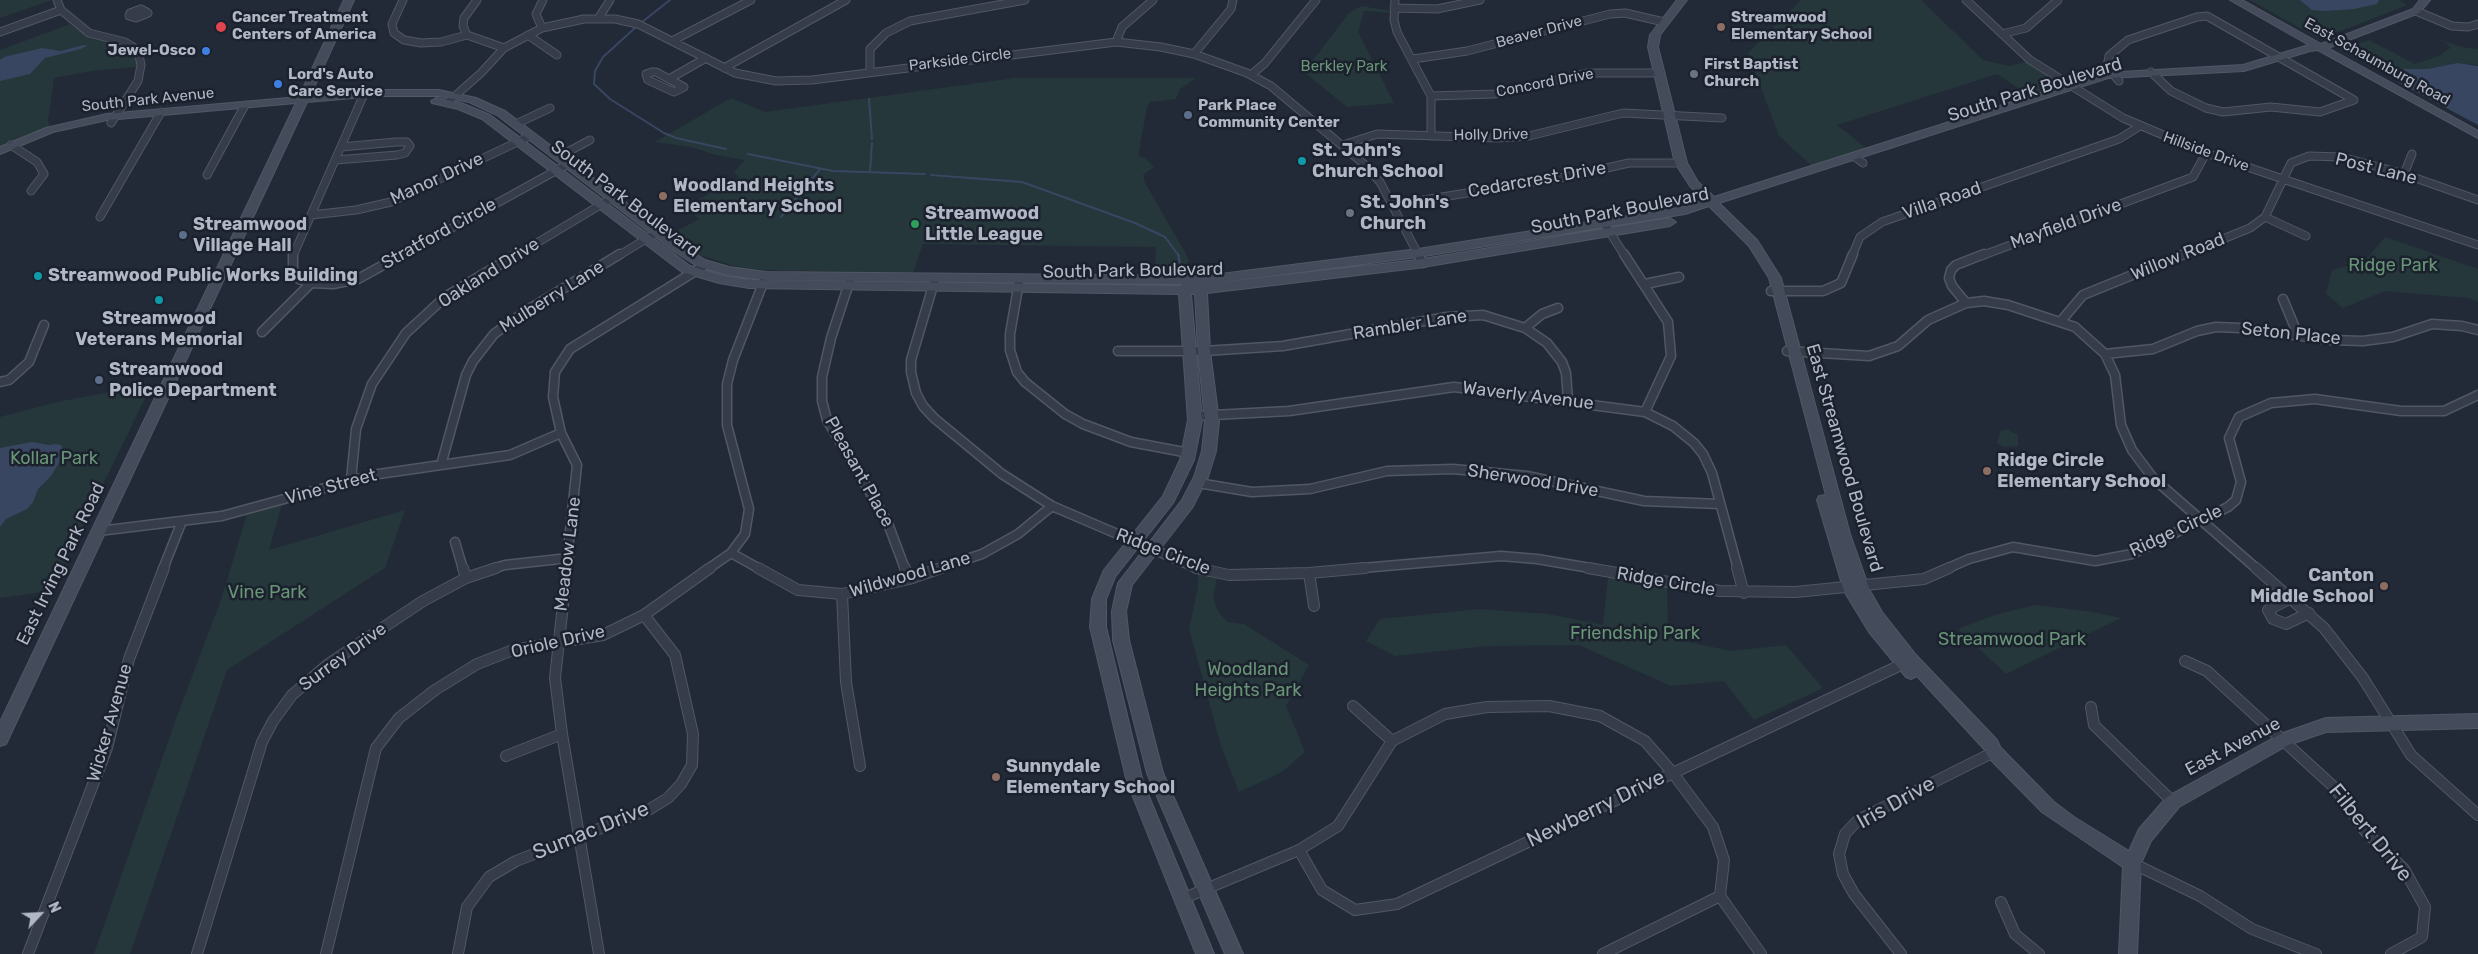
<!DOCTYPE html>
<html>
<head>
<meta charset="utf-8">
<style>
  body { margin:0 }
  #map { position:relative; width:2478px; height:954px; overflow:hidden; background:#222a38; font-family:Rubik,sans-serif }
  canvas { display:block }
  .north { position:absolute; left:15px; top:889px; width:50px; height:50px; -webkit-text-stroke:4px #1b212d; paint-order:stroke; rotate:65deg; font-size:14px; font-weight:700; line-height:20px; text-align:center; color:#b1b7c5 }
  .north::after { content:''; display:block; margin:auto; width:18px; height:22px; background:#b1b7c5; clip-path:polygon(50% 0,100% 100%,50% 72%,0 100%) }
</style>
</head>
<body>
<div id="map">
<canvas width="2478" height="954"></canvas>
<div class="north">N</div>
</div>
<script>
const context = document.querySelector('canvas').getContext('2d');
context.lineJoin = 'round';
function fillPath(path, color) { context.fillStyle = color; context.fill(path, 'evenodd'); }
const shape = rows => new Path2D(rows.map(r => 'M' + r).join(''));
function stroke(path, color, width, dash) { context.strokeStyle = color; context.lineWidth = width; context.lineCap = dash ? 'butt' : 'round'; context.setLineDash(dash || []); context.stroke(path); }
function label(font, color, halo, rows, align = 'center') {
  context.font = font + ' Rubik,sans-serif'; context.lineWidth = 5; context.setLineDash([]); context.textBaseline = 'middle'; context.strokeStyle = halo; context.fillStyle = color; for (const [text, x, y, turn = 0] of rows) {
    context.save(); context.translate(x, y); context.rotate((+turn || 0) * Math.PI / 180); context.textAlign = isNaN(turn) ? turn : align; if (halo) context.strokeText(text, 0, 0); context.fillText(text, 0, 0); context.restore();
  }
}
const green = shape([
  [0,0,52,0,0,18],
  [1801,0,1921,0,1983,60,2009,66,2028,61,2063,85,2029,95,1997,74,1837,125,1866,148,1812,166,1779,136,1748,53],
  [2250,0,2399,0,2407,5,2349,28,2318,38],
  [1361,6,1392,11,1393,13,1364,11,1358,32,1394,103,1347,107,1304,72,1349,13],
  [70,24,87,36,123,44,136,57,136,67,92,71,54,78,48,120,50,127,0,147,0,50],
  [2436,38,2462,47,2478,49,2478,65,2460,63,2427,69,2404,69,2408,79,2399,81,2340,50,2369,40,2415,64,2439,56,2450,48,2448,44],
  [1015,78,1196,78,1180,89,1176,99,1150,102,1147,107,1138,156,1145,158,1154,167,1143,175,1145,183,1186,254,1192,275,1155,274,1156,247,923,244,913,273,759,270,734,266,700,255,671,234,699,219,685,207,739,177,734,172,745,160,716,155,691,147,655,142,731,98,765,112],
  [2385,237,2478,269,2478,302,2469,298,2385,291,2343,308,2326,294,2332,270,2365,261],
  [152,384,51,591,0,598,0,417,57,402],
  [2001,430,2008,430,2018,435,2018,446,2003,447,1997,443],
  [282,504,269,550,405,510,385,568,227,670,130,954,94,954,176,719,222,597,247,514],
  [1198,573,1217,577,1213,598,1218,611,1227,622,1244,624,1309,665,1286,706,1305,752,1282,772,1239,792,1221,746,1189,629,1198,587],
  [1608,577,1667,588,1668,638,1732,651,1786,645,1823,688,1754,720,1724,681,1671,686,1579,645,1487,646,1395,656,1366,641,1380,619,1480,609,1548,614,1603,625],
  [2035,605,2093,612,2121,618,2006,674,1958,629,1995,615]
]);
const water = shape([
  [2300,0,2379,0,2377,4,2354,9,2325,11,2312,10],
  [84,45,88,45,81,49,45,58,30,74,0,81,0,60,4,57,42,48,61,51],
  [2458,63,2478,66,2478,125,2398,82,2408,79,2402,70,2404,69,2427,69],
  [32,442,49,445,56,444,61,445,65,453,51,476,38,489,33,502,27,509,6,519,0,527,0,448]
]);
const streamFar1 = shape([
  [642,22,670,0],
  [636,27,603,57,595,71,594,84,610,99,664,133,676,138,726,149],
  [869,99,872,139],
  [748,154,833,171,925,174],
  [870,172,872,143],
  [931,175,1022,182,1135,223,1165,237,1179,256],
  [781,217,820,169]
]);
const stream = shape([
  [1178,254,1181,269]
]);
const streetFar2 = shape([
  [57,0,61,10,89,33,125,42,135,48,139,55,141,65,138,81,111,123],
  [403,0,392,24,394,33,404,40,421,43,441,42,467,35],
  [477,0,464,18,463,26,467,35,504,48],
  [1395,0,1394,20,1397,32,1431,96,1431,136],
  [1966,0,2030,60,2123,118,2206,153,2478,245],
  [1394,8,1437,9,1480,0],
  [141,9,148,13,136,18,129,16,130,13,141,9],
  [2416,11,2452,26,2468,27,2478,24],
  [598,19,610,0],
  [542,28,536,14,543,0],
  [0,32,61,10],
  [2002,34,2026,28,2058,0],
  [528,35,557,55],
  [672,41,751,0],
  [1116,42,1122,27,1153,0],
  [1194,54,1231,9,1233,0],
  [1413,59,1467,51,1610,14,1625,13,1664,22],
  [724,68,846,0],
  [870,71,870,49,886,33,910,21,1025,0],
  [652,72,656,72,684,87,674,92,648,80,646,74,652,72],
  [1251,75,1265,63,1316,0],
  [669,79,706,58],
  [2119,81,2107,67,2109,56,2128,40,2197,17,2207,16,2354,100,2320,112,2271,107,2223,112,2206,108,2171,91,2151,72],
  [1431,96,1494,94,1588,73,1659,73],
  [447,103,481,73,504,48,542,28,584,19,615,19,638,24,735,73,776,81,812,80,1116,42,1161,47,1194,54,1247,73,1271,86,1364,164,1380,182,1419,256],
  [516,124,550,108],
  [11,145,37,162,44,174,31,191],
  [1343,145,1377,134,1497,138,1529,136,1623,113,1722,118],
  [558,157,590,140],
  [1855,157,1863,163],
  [336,160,397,155,405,153,410,146,407,142,396,142,341,147],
  [2404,174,2412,154],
  [207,175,245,105],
  [1393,205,1571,176,1629,163,1681,163],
  [311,215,356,210,391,202,530,136],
  [100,217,161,112],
  [2265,217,2306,236],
  [1604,223,1625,256],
  [293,256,364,94],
  [401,256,568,164],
  [515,256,612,198],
  [618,256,656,233],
  [1852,256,1860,237,1882,222,2119,139,2140,126],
  [1981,256,2193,177,2206,153],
  [2181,256,2250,228,2265,217,2291,163,2309,156,2342,157,2404,174,2478,200]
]);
const streetFar1 = shape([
  [293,254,293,269,299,279,311,283,333,284,358,279,403,254],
  [1418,254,1423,263],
  [1624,254,1668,322,1671,356,1645,412],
  [935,279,911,360,911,372,916,393,923,406,934,418,1002,474,1052,506,1199,569],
  [850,280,831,338,822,377,822,401,827,420,887,521,905,569],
  [1019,282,1010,334,1010,350,1017,372,1025,382,1065,414,1083,424,1131,442,1189,453],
  [1645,284,1679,277],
  [1771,291,1823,291,1841,283,1853,254],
  [2283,299,2298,335],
  [1966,303,1952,286,1949,278,1951,270,1956,265,1984,254],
  [2061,321,2083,295,2184,254],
  [1525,328,1542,314,1558,308],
  [262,332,311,283],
  [1118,351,1204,351,1283,346,1447,317,1483,315,1525,328,1547,343,1562,362,1566,373,1568,400],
  [1787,351,1869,356,1898,346,1928,320,1966,303,1984,301,2008,305,2075,327,2105,354,2115,375,2121,425,2132,450,2153,478,2257,569],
  [2105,354,2153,349,2197,331,2216,327,2241,328,2331,340,2363,341,2393,337,2432,324,2462,326,2478,330],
  [0,382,9,380,29,362,44,325],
  [1195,416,1289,411,1454,387,1645,412,1673,426,1694,443,1703,454,1712,473,1738,569],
  [441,465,466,375,473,361,494,334,526,311,620,254],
  [351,480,356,429,372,384,406,333,445,297,517,254],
  [1198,483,1252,492,1310,489,1387,471,1453,469,1527,476,1644,501,1720,504],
  [99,531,222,516,372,475,510,455,561,433],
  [455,542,463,569],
  [731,553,760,569],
  [163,569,182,521],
  [492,569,505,565,569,558],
  [566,569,577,465,561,433,553,397,555,372,570,349,705,265],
  [708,569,731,553,745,534,749,509,727,425,727,384,733,360,765,278],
  [937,569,982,554,1018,534,1052,506],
  [1351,569,1501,556,1537,559,1596,569],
  [1946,569,1969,559,2013,547,2095,561,2132,554,2228,507,2236,500,2241,482,2229,438,2239,417,2271,403,2315,399,2401,411,2444,411,2478,395]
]);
const street = shape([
  [463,568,466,578],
  [567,568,555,678,562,734,599,954],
  [758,568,798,590,842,594,909,579,941,568],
  [905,568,909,579],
  [1196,568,1229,575,1309,573,1365,568],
  [1588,568,1720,591,1796,592,1924,579,1949,568],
  [1737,568,1744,593],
  [2256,568,2324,628,2363,678,2411,755,2478,815],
  [1309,573,1314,606],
  [842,594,846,682,860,766],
  [2291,598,2268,610,2273,619,2286,624,2309,613],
  [2185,661,2207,671,2335,788,2365,831,2404,869,2425,907,2422,937,2391,954],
  [1353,706,1392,741],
  [2091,707,2094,725,2173,802],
  [506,756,562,734],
  [1299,850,1322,890,1355,910,1397,904,1907,662],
  [2132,863,2200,896,2252,929,2316,954],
  [1182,899,1299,850,1338,826,1392,741,1445,714,1487,707,1549,706,1600,716,1645,741,1672,772,1713,827,1724,860,1720,896,1761,954],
  [2001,902,2015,934,2039,954],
  [28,954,107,748,129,659,164,568],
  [197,954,262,742,273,721,292,695,327,665,423,601,466,578,496,568],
  [326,954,376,748,399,718,435,690,477,664,513,650,603,635,644,615,710,568],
  [458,954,467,907,489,877,516,861,650,809,668,798,681,784,692,765,693,734,675,655,644,615],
  [1603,954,1720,896],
  [1901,954,1854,894,1843,874,1839,854,1845,834,1858,820,1994,752]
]);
const secondary = shape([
  [344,0,354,0,310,96,376,90,439,90,476,98,505,111,682,245,705,260,729,267,766,272,1205,276,1418,249,1684,207,1704,200,1690,186,1675,163,1648,47,1650,35,1677,0,1687,0,1660,35,1658,47,1687,163,1698,182,1714,197,2103,73,2243,65,2309,45,2230,0,2242,0,2321,44,2413,9,2420,0,2430,0,2419,13,2328,48,2478,131,2478,138,2318,50,2310,51,2244,71,2108,78,1719,203,1757,240,1781,278,1850,534,1870,591,1882,612,1916,655,1997,740,2000,747,2054,802,2074,817,2129,851,2139,829,2167,797,2283,733,2326,718,2478,714,2478,728,2326,732,2288,745,2179,807,2151,841,2141,863,2137,954,2119,954,2123,867,2042,812,1988,757,1985,750,1917,676,1911,679,1906,677,1869,632,1844,591,1817,500,1819,496,1826,495,1769,278,1749,246,1709,206,1685,214,1418,257,1206,284,1417,260,1670,218,1676,222,1670,226,1417,268,1207,293,1210,351,1219,421,1216,451,1208,477,1192,508,1132,585,1126,611,1129,640,1163,773,1243,954,1225,954,1147,773,1113,640,1112,611,1118,583,1182,500,1194,477,1202,451,1205,421,1198,351,1195,294,1191,294,1202,420,1194,460,1173,503,1115,577,1106,599,1106,627,1143,782,1214,954,1196,954,1127,782,1090,627,1092,599,1104,570,1163,496,1180,460,1188,420,1179,294,749,288,719,283,682,272,482,119,458,109,432,103,431,101,436,98,461,103,490,115,690,266,720,275,749,280,1181,286,1182,284,766,280,728,275,697,266,674,251,497,115,469,102,439,96,376,96,307,102,6,744,0,746,0,722,296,103,107,120,53,132,0,154,0,147,46,128,107,114,299,97,344,0]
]);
const markers = [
  [221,27,6,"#e0444e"],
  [1721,27,5,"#8d6e63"],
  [206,51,5,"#3f7fe0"],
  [1694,74,5,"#6b7280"],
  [278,84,5,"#3f7fe0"],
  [1188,115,5,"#5c6f8a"],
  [1302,161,5,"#0f9aa8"],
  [663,196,5,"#8d6e63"],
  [1350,213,5,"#6b7280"],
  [915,224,5,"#2e9e5b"],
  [183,235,5,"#5c6f8a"],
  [38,276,5,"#0f9aa8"],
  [159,300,5,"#0f9aa8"],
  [99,380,5,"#5c6f8a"],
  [1987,471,5,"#8d6e63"],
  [2384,586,5,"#8d6e63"],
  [996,777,5,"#8d6e63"]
];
const farPoinames = [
  ["Cancer Treatment",232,18],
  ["Centers of America",232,35],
  ["Streamwood",1731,18],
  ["Elementary School",1731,35],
  ["Jewel-Osco",196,51,"right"],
  ["First Baptist",1704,65],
  ["Church",1704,82],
  ["Lord's Auto",288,75],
  ["Care Service",288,92],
  ["Park Place",1198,106],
  ["Community Center",1198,123]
];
const farStreetnames = [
  ["Beaver Drive",1539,32,-15],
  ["Parkside Circle",960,60,-7],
  ["East Schaumburg Road",2377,62,29],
  ["Concord Drive",1545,83,-11],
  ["South Park Avenue",148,100,-6],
  ["Holly Drive",1491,135,-1],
  ["Hillside Drive",2206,152,20]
];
const farParknames = [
  ["Berkley Park",1344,67]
];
const streetNames = [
  ["South Park Boulevard",2035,90,-17],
  ["Post Lane",2376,169,14],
  ["Manor Drive",437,179,-25],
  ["Cedarcrest Drive",1537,180,-10],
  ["South Park Boulevard",625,199,37],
  ["Villa Road",1942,201,-19],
  ["South Park Boulevard",1620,211,-11],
  ["Mayfield Drive",2066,224,-20],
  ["Stratford Circle",439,234,-29],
  ["Willow Road",2178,257,-22],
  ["South Park Boulevard",1133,271,-1],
  ["Oakland Drive",489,273,-32],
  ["Mulberry Lane",552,297,-32],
  ["Rambler Lane",1410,325,-9],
  ["Seton Place",2291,334,6],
  ["Waverly Avenue",1528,396,7],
  ["East Streamwood Boulevard",1844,458,74],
  ["Pleasant Place",859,472,61],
  ["Sherwood Drive",1533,481,9],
  ["Vine Street",331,487,-15],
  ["Ridge Circle",2176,531,-25],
  ["Ridge Circle",1163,552,21],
  ["Meadow Lane",568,554,-83],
  ["East Irving Park Road",61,564,-64],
  ["Wildwood Lane",910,575,-16],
  ["Ridge Circle",1666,582,10],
  ["Oriole Drive",558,642,-13],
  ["Surrey Drive",343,657,-36],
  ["Wicker Avenue",110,723,-74],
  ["East Avenue",2233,747,-28]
];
const poiNames = [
  ["St. John's",1312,151],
  ["Church School",1312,172],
  ["Woodland Heights",673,186],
  ["Elementary School",673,207],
  ["St. John's",1360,203],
  ["Church",1360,224],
  ["Streamwood",925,214],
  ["Little League",925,235],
  ["Streamwood",193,225],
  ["Village Hall",193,246],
  ["Streamwood Public Works Building",48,276],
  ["Streamwood",159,319,"center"],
  ["Veterans Memorial",159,340,"center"],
  ["Streamwood",109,370],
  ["Police Department",109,391],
  ["Ridge Circle",1997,461],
  ["Elementary School",1997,482],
  ["Canton",2374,576,"right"],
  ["Middle School",2374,597,"right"],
  ["Sunnydale",1006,767],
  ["Elementary School",1006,788]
];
const parkNames = [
  ["Ridge Park",2393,266],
  ["Kollar Park",54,459],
  ["Vine Park",267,593],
  ["Friendship Park",1635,634],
  ["Streamwood Park",2012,640],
  ["Woodland",1248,670],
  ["Heights Park",1248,691]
];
const nearStreetnames = [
  ["Iris Drive",1896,803,-29],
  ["Newberry Drive",1596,809,-26],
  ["Sumac Drive",591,831,-22],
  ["Filbert Drive",2370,833,51]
];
fillPath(green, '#25373a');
fillPath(water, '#394661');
stroke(streamFar1, '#394661', 2);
stroke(stream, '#394661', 2.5);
stroke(streetFar2, '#515763', 9);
stroke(streetFar1, '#515763', 11);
stroke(street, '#515763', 12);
stroke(secondary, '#515763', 2);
stroke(streetFar2, '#363c49', 7);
stroke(streetFar1, '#363c49', 8);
stroke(street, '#363c49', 10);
fillPath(secondary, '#444b5b');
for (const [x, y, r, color] of markers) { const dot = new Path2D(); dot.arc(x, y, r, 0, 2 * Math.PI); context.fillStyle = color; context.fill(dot); stroke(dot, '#1b212d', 2); }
label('bold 15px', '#b1b7c5', '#1b212d', farPoinames, 'left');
label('15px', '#b1b7c5', '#1b212d', farStreetnames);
label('15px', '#699477', '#1b212d', farParknames);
label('18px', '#b1b7c5', '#1b212d', streetNames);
label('bold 18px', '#b1b7c5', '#1b212d', poiNames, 'left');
label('18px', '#699477', '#1b212d', parkNames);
label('21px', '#b1b7c5', '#1b212d', nearStreetnames);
</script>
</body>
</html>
